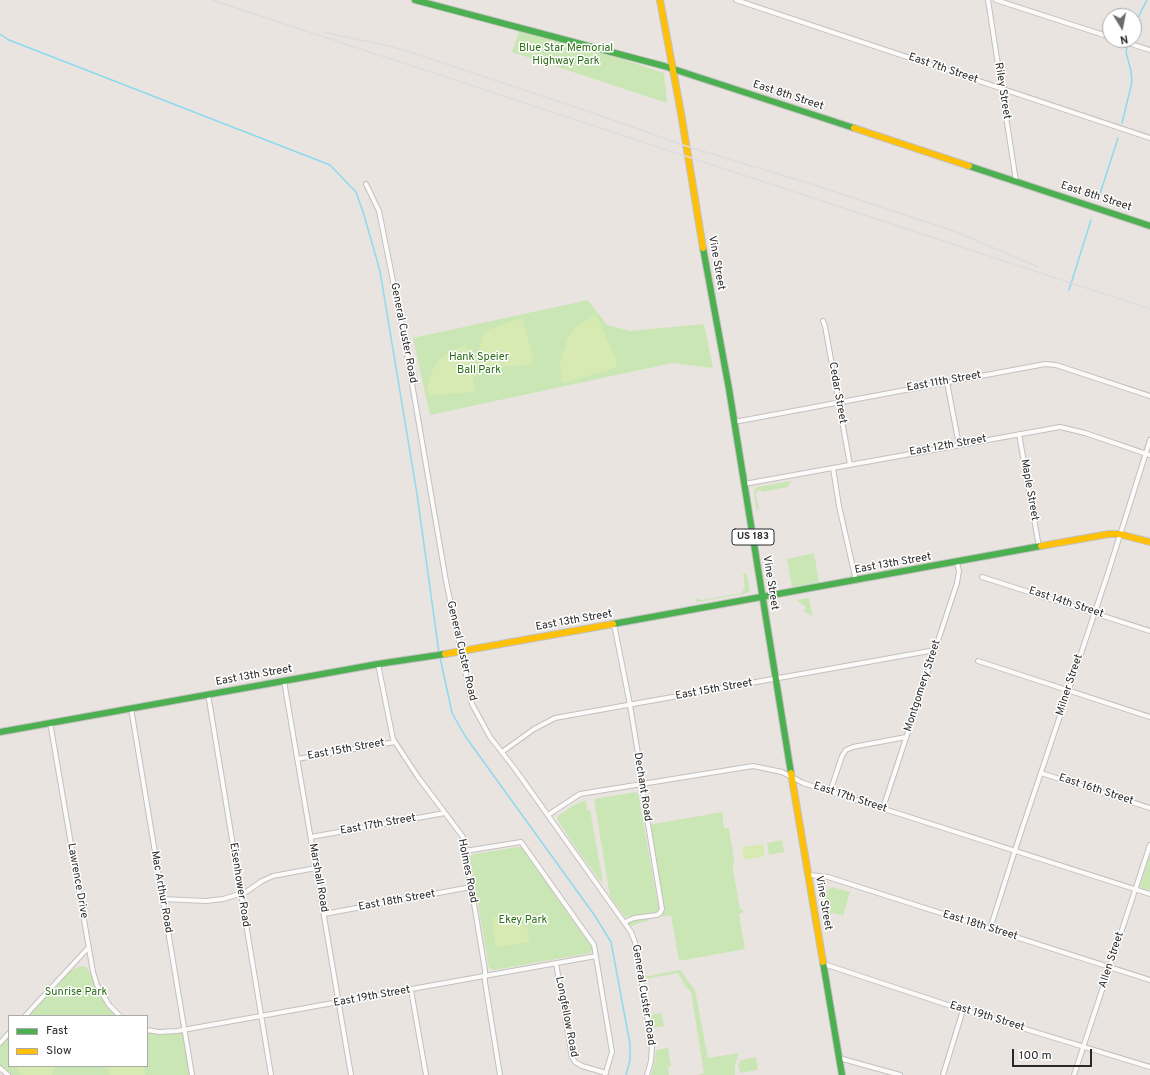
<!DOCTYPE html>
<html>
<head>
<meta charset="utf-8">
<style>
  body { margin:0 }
  #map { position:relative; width:1150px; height:1075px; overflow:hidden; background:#e9e4df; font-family:Overpass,sans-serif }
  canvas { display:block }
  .legend { position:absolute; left:8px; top:1015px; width:140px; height:52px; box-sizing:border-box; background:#fff; border:1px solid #aaa; margin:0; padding:5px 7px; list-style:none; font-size:12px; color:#2a2a2a }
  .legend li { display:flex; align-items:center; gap:8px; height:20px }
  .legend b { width:20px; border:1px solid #aaa }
  .north { position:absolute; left:1102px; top:8px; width:40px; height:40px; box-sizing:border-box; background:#fff; border:1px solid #aaa; border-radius:50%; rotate:170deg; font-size:11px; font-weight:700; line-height:16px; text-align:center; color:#2a2a2a }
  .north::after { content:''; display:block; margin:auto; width:14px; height:18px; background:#6d6b69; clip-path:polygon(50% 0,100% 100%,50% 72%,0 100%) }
  .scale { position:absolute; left:1012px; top:1049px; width:80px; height:18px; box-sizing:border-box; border:2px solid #2a2a2a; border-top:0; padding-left:5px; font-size:12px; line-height:14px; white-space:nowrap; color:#2a2a2a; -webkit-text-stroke:3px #fff; paint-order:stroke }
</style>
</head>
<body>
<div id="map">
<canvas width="1150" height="1075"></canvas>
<ul class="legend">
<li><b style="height:5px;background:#4caf50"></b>Fast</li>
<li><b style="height:5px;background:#ffc107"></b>Slow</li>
</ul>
<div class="north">N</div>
<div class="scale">100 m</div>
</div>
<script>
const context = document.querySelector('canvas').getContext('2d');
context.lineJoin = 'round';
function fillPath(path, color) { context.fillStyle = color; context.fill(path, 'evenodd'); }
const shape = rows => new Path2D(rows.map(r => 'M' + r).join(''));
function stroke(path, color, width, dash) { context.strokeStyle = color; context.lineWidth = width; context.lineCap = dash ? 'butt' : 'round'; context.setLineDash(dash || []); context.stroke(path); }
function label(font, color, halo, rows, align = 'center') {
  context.font = font + ' Overpass,sans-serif'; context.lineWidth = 3; context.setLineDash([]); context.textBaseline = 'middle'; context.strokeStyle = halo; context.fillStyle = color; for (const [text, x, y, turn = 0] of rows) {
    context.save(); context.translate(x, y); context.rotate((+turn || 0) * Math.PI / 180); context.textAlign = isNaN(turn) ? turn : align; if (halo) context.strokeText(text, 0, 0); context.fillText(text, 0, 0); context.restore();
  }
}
const green = shape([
  [521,26,664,73,667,103,512,52],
  [588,300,607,325,630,331,704,324,713,368,672,363,430,415,413,338],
  [791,481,792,482,789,483,788,487,762,492,760,490,758,490,756,493,759,509,756,509,754,491,755,489,757,487],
  [814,553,819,582,792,587,787,559],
  [746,573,750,590,747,593,698,602,696,601,695,598,702,600,742,593,745,587,743,574],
  [809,598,813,617,804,611,806,607,796,600],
  [636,792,638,793,659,910,657,912,625,917,610,896,594,799],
  [586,800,587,810,590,810,603,881,601,882,574,845,557,819,558,816,574,805],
  [722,812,724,828,729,828,734,860,733,869,738,898,740,908,744,912,739,914,745,949,679,961,671,915,648,919,648,921,641,922,632,926,628,926,625,922,629,920,657,915,661,911,648,825],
  [782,840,784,852,769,855,767,843],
  [518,847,522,847,591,946,593,949,590,953,494,970,489,968,470,857,474,854],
  [1150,856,1150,890,1140,887],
  [832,887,850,892,843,916,834,913,827,915,824,893],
  [81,966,86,967,90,972,103,995,120,1016,25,1016,62,975,74,969],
  [678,970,681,971,695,990,708,1058,739,1053,735,1064,735,1075,697,1075,704,1073,691,992,685,986,678,973,645,979,644,977],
  [662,1013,664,1026,652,1028,649,1015],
  [147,1030,185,1030,192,1075,8,1075,0,1068,0,1043,9,1033,9,1066,147,1066],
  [668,1048,671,1066,668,1067,669,1075,651,1075,655,1061,656,1050],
  [756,1057,758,1070,740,1073,738,1065,741,1060]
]);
const pitch = shape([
  [596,315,617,361,615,368,563,383,560,369,561,359,568,338,575,328,583,322],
  [522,318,529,342,533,362,529,365,477,368,479,349,483,336,488,330],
  [466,345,472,370,475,389,473,392,429,395,427,389,429,379,433,369,439,361,446,354],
  [763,844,765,856,744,860,742,847],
  [500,916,509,916,518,920,526,927,529,934,529,942,498,947,495,944,492,917],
  [15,1066,54,1066,52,1075,21,1075],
  [107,1066,144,1066,145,1075,110,1075]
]);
const stream = shape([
  [1134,25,1147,0],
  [0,34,9,40,330,165,356,192,364,215,380,271,417,494,439,653],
  [1122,123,1132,82,1131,71,1126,52,1129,40],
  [1098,200,1118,138],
  [1069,290,1091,220],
  [440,657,452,713,465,736,595,916,611,942,630,1044,630,1060,626,1075]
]);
const street = shape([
  [736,0,1150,138],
  [988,0,1016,181],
  [996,0,1110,37],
  [1118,40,1150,50],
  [366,184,379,211,403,331,446,581,472,704,490,737,515,769,631,932,635,942,652,1046,651,1061,647,1075],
  [823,321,825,326,850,465],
  [947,382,959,445],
  [734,422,1045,364,1056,365,1150,396],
  [1019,434,1039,547],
  [833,468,839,506,856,581],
  [744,484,1060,427,1085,433,1150,455],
  [982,577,1150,631],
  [614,624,630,705,643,784,643,794,662,909,660,913,657,915,634,918,625,922],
  [978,661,1150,717],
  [378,664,393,739,418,777,463,837,485,970,485,982,500,1075],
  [284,681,351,1075],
  [208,694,271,1075],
  [131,708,192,1075],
  [50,722,93,972,97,985,109,1005,120,1016],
  [502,752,534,729,555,718,935,650],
  [297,759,395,742],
  [1041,773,1150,808],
  [830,792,842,756,846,750,853,747,906,737],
  [883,808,957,583,959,571,957,563],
  [548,815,580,794,753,766,782,772,803,783,1150,894],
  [311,837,445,813],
  [465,851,521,842,594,945,612,1052,605,1075],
  [809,875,828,877,1150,980],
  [162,899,206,901,223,899,246,892,262,881,273,876,316,868],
  [324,914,471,887],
  [990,929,1017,844,1108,573,1150,440],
  [556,963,572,1057,575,1062,582,1066,606,1073],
  [824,964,963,1010,1150,1067],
  [411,990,426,1075],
  [25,1016,89,947],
  [147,1030,159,1032,177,1031,596,956],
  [0,1043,9,1033],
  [839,1058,900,1075],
  [0,1068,8,1075],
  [943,1075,963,1010],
  [1074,1075,1150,845]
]);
const fast = shape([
  [415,0,664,66,854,128],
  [969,166,1150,226],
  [703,248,729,389,791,773],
  [613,624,1041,546],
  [0,732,378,664,445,654],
  [823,962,842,1075]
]);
const slow = shape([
  [660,0,681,113,703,248],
  [854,128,969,166],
  [1041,546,1109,534,1119,534,1150,542],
  [445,654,613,624],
  [791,773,823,962]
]);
const rail = shape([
  [212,0,1150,309],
  [323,32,384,45,407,51,593,113,686,146,808,183,954,231,1038,267]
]);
const shields = [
  [753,537,42]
];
const shieldNames = [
  ["US 183",753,537]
];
const parkNames = [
  ["Blue Star Memorial",566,49],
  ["Highway Park",566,62],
  ["Hank Speier",479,358],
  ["Ball Park",479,371],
  ["Ekey Park",523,921],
  ["Sunrise Park",76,993]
];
const streetNames = [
  ["East 7th Street",943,69,19],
  ["Riley Street",1002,91,81],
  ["East 8th Street",788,96,18],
  ["East 8th Street",1096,197,18],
  ["Vine Street",716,263,80],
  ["General Custer Road",403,333,79],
  ["East 11th Street",944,382,-10],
  ["Cedar Street",837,393,80],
  ["East 12th Street",948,446,-10],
  ["Maple Street",1029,490,80],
  ["East 13th Street",893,564,-10],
  ["Vine Street",770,583,81],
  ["East 14th Street",1066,603,18],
  ["East 13th Street",574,621,-10],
  ["General Custer Road",461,651,77],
  ["East 13th Street",254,676,-10],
  ["Milner Street",1070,685,-72],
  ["Montgomery Street",923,686,-72],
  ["East 15th Street",714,690,-10],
  ["East 15th Street",346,750,-10],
  ["Dechant Road",642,787,81],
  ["East 16th Street",1096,790,18],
  ["East 17th Street",850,798,18],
  ["East 17th Street",378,825,-10],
  ["Holmes Road",467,871,79],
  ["Marshall Road",318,878,80],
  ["Lawrence Drive",77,881,80],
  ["Eisenhower Road",239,885,81],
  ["Mac Arthur Road",161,892,80],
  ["East 18th Street",397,901,-10],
  ["Vine Street",823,903,80],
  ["East 18th Street",980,926,17],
  ["Allen Street",1112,960,-72],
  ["General Custer Road",643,995,81],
  ["East 19th Street",372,997,-10],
  ["Longfellow Road",566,1017,79],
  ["East 19th Street",987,1017,17]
];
fillPath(green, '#cbe6b5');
fillPath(pitch, '#d7eab2');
stroke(stream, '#8ddaef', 1.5);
stroke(street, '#c2c0c1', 6);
stroke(fast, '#c2c0c1', 8);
stroke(slow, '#c2c0c1', 8);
stroke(street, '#fcfbfa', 4);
stroke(fast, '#4caf50', 6);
stroke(slow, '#ffc107', 6);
stroke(rail, '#dddddf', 1.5);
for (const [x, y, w] of shields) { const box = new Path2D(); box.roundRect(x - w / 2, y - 8, w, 16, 3); context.fillStyle = '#fff'; context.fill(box); stroke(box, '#2a2a2a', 1); }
label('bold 10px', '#2a2a2a', null, shieldNames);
label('11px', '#2a6c15', '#fff', parkNames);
label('11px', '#2a2a2a', '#fff', streetNames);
</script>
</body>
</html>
